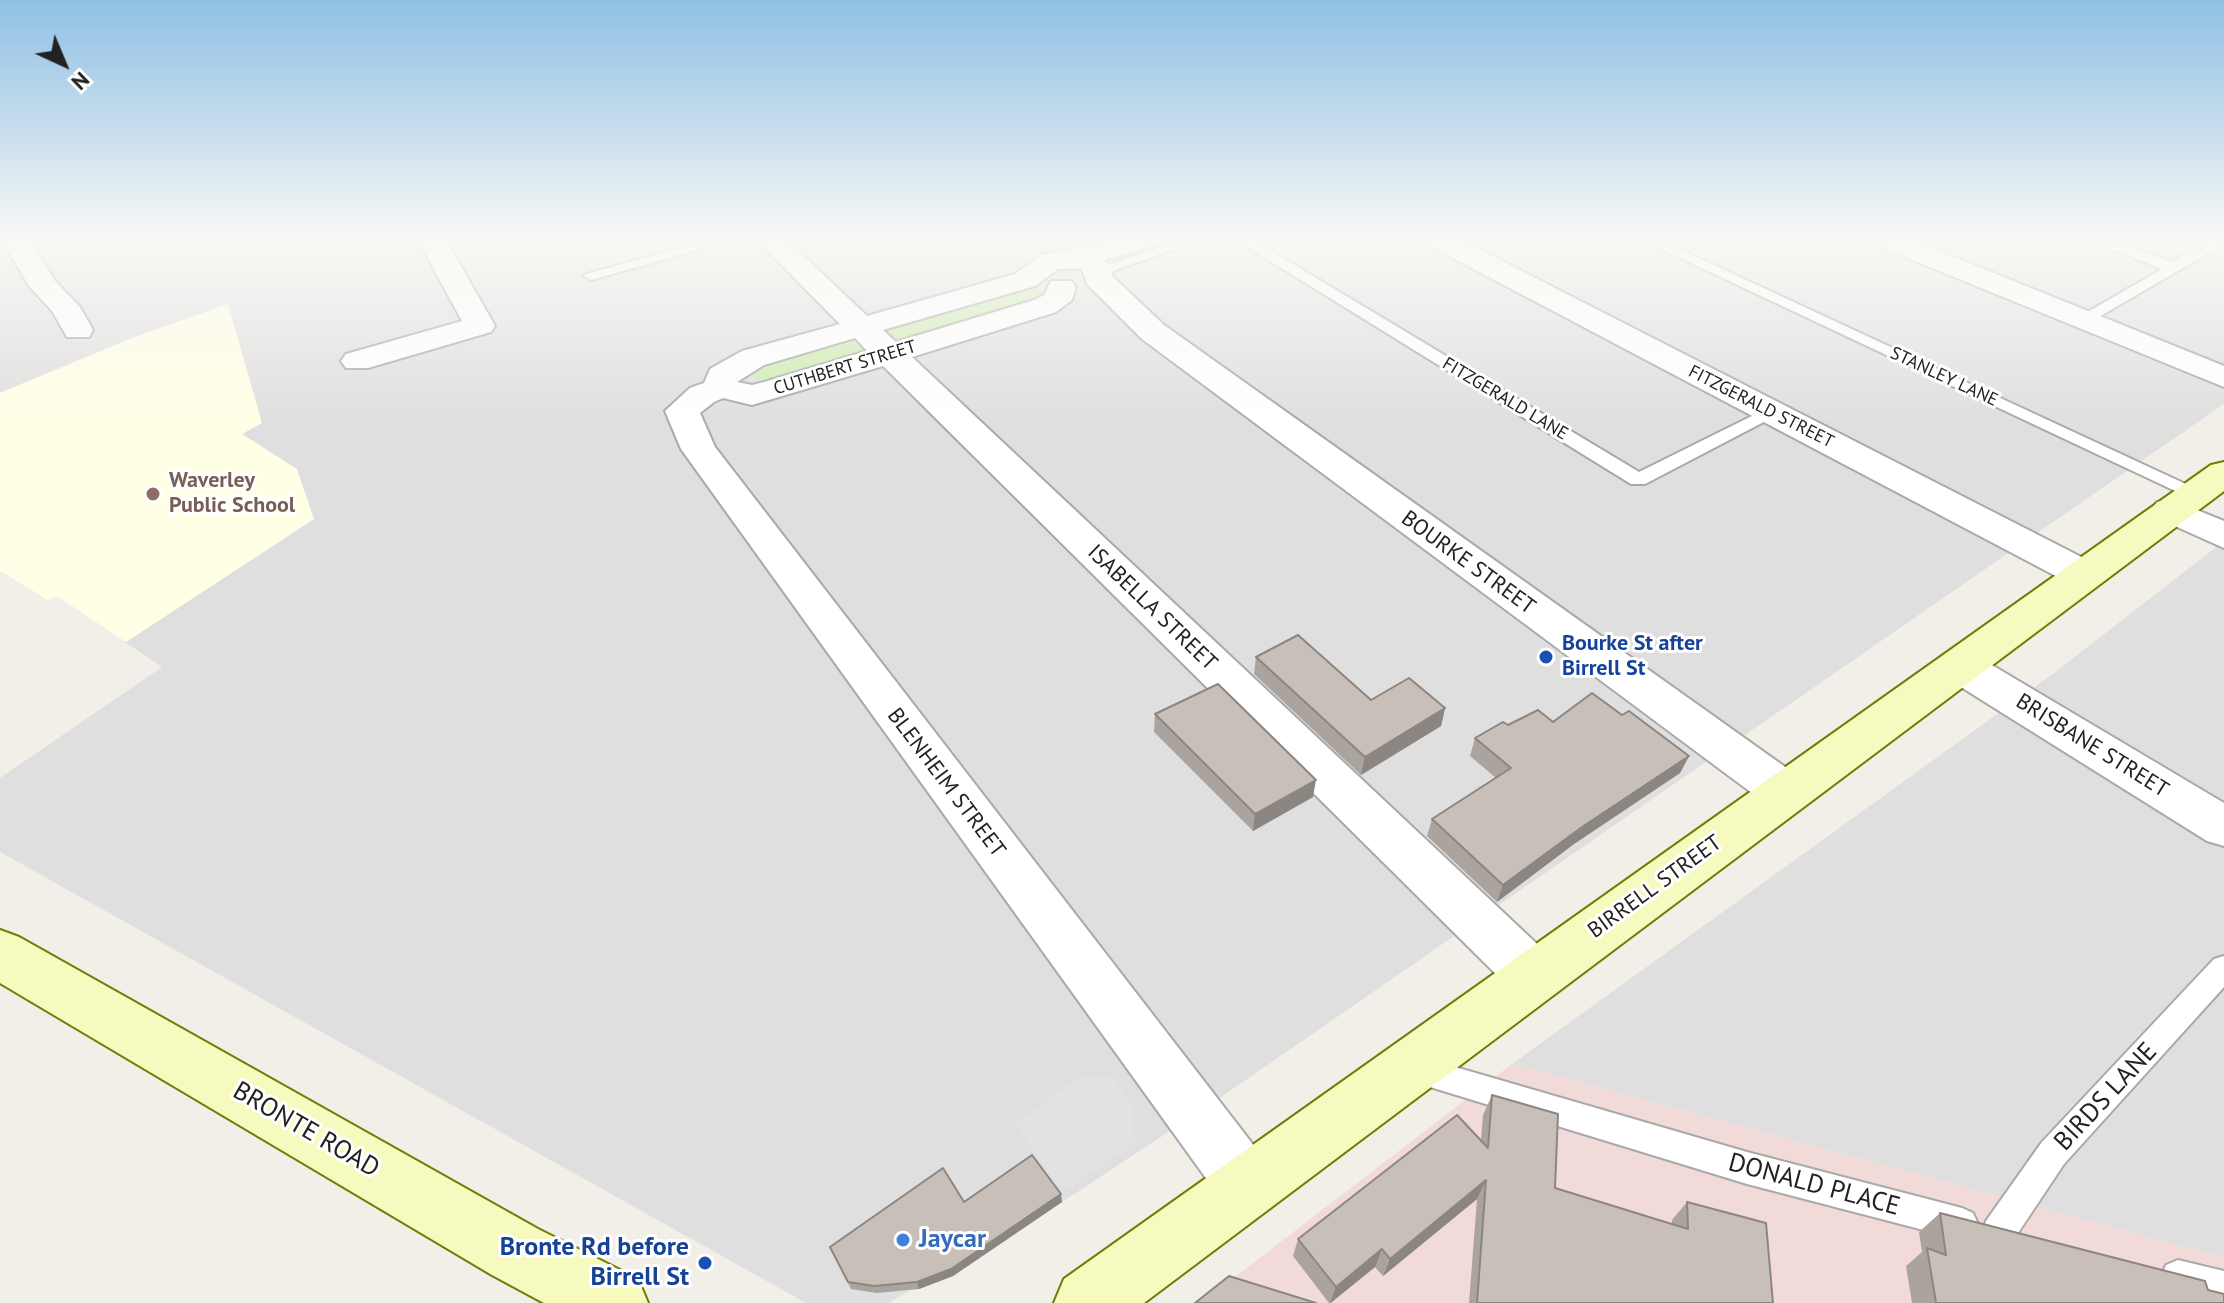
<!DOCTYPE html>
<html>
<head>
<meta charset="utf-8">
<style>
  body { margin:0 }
  #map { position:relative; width:2224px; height:1303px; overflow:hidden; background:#f2efe9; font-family:"PT Sans",sans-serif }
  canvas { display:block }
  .north { position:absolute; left:24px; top:24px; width:80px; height:80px; -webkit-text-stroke:6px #fff; paint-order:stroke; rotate:136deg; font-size:22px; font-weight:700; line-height:32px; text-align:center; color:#222 }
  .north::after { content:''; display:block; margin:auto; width:28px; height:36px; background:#222; clip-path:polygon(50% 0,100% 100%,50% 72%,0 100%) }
</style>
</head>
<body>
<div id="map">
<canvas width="2224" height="1303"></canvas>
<div class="north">N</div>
</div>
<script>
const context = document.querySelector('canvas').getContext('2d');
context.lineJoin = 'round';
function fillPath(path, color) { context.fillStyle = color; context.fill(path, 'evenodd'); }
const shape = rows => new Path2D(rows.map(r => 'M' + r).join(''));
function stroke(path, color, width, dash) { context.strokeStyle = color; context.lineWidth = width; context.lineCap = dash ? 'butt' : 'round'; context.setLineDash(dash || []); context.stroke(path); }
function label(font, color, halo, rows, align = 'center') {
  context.font = font + ' "PT Sans",sans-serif'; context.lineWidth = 6; context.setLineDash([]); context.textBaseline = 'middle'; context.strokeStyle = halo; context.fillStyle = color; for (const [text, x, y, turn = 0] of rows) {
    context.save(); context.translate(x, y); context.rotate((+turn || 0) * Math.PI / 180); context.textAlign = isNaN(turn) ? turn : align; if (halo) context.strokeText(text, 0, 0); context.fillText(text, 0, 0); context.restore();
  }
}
const residential = shape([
  [0,240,2224,240,2224,404,1211,1104,1062,1202,888,1303,806,1303,0,852,0,778,162,667,125,642,314,519,242,433,133,338,0,393],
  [2224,541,2224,1258,1512,1064,2054,673]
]);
const commercial = shape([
  [1512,1064,2224,1258,2224,1303,1201,1303]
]);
const education = shape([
  [228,304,262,423,242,434,297,469,314,519,126,642,57,596,48,600,0,571,0,393,132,338]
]);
const grass = shape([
  [1033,284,1046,293,1038,299,902,341,887,333,890,327],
  [845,340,859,342,863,346,861,354,764,382,752,376,763,365]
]);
const parking = shape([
  [1079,1076,1114,1078,1133,1105,1135,1144,1063,1192,1015,1124]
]);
const service = shape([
  [710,240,733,240,591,280,583,275,710,240],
  [1180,240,1201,240,1104,274,1091,271,1180,240],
  [1236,240,1253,240,1639,472,1766,409,1772,408,1781,413,1645,484,1631,484,1236,240],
  [1642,240,1660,240,2205,493,2195,499,2188,497,1642,240],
  [2089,240,2109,240,2172,262,2211,240,2224,240,2224,244,2085,325,2079,323,2079,317,2162,269,2089,240],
  [2224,956,2224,987,2064,1164,2010,1245,1998,1249,1986,1245,1982,1233,1986,1221,2042,1142,2214,959,2224,956],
  [1414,1055,1747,1152,1962,1208,1973,1213,1978,1224,1973,1235,1962,1240,1747,1184,1404,1079,1399,1069,1404,1059,1414,1055],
  [2178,1260,2224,1271,2224,1303,2166,1289,2161,1277,2166,1265,2178,1260]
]);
const minor = shape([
  [2,240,30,240,55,281,80,307,93,330,89,337,67,337,52,311,29,286,2,240],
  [418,240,446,240,495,326,491,332,368,368,346,368,341,361,346,354,462,321,418,240],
  [757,240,787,240,867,316,1015,274,1041,255,1113,240,1157,240,1153,246,1104,260,1113,271,1112,276,1164,325,1802,779,1808,792,1802,805,1785,810,1768,805,1142,339,1087,284,1082,269,1058,269,1035,286,883,330,896,342,1034,300,1044,295,1051,281,1071,281,1076,287,1072,300,1056,312,912,357,1553,959,1561,976,1553,993,1534,1000,1515,993,883,366,752,405,723,398,714,402,700,413,715,447,1268,1164,1277,1185,1268,1206,1247,1215,1226,1206,681,449,665,411,690,388,704,383,710,369,742,351,840,324,757,240],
  [855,338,867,351,764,382,752,385,737,382,764,365,855,338],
  [1426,240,1461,240,2097,565,2103,574,2097,583,2083,587,2069,583,1430,246,1426,240],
  [1874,240,1912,240,2224,366,2224,387,1878,246,1874,240],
  [2170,499,2224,521,2224,548,2157,518,2151,510,2157,502,2170,499],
  [1960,651,1975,655,2224,803,2224,846,2207,841,1945,677,1939,666,1945,655,1960,651]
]);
const secondary = shape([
  [2224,462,2224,491,1144,1303,1054,1303,1064,1279,2211,465,2224,462],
  [0,930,19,937,538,1229,638,1279,648,1303,544,1303,492,1275,0,983,0,930]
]);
const wall = shape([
  [1256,657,1371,700,1445,708,1441,726,1361,775,1254,674],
  [1155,714,1313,797,1253,831,1154,732],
  [1622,715,1689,756,1680,773,1574,844,1497,902,1427,836,1432,819,1496,778,1470,756,1475,738,1508,725],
  [1492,1095,1555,1188,1672,1224,1672,1220,1687,1202,1773,1303,1469,1303,1477,1199,1383,1276,1375,1267,1331,1303,1329,1303,1293,1256,1298,1239,1481,1140,1483,1115],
  [964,1202,1062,1202,953,1276,919,1289,877,1293,851,1289,830,1247],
  [1940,1213,2208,1290,2224,1303,1912,1303,1906,1266,1922,1252,1919,1232]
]);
const shadedWall = shape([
  [1445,708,1441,726,1361,775,1365,757],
  [1689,756,1680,773,1574,844,1497,902,1503,885,1582,827],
  [1316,780,1313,797,1253,831,1255,814],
  [1486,1180,1477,1199,1383,1276,1390,1259],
  [1061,1194,1062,1202,953,1276,919,1289,917,1282],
  [1382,1249,1375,1267,1330,1303,1336,1287]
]);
const building = shape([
  [1298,635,1371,700,1409,678,1445,708,1365,757,1256,657,1298,635],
  [1218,684,1316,780,1255,814,1155,714,1218,684],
  [1592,693,1622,715,1629,711,1689,756,1582,827,1503,885,1432,819,1511,768,1475,738,1503,722,1508,725,1538,710,1553,722,1592,693],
  [1492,1095,1558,1114,1555,1188,1688,1229,1687,1202,1766,1223,1773,1303,1477,1303,1486,1180,1390,1259,1382,1249,1336,1287,1298,1239,1457,1115,1488,1148,1492,1095],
  [1032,1155,1061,1194,951,1269,917,1282,874,1286,848,1282,830,1247,943,1168,964,1202,1032,1155],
  [1940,1213,2205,1281,2208,1290,2224,1294,2224,1303,1936,1303,1927,1248,1946,1255,1940,1213],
  [1229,1276,1316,1303,1195,1303,1229,1276]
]);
const markers = [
  [153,494,8,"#8d6e63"],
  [1546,657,8,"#1a4fb4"],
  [903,1240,8,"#3f7fe0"],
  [705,1263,8,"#1a4fb4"]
];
const farStreetnames = [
  ["CUTHBERT STREET",845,368,-17],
  ["STANLEY LANE",1944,377,25],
  ["FITZGERALD LANE",1505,399,31],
  ["FITZGERALD STREET",1761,407,27]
];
const educationNames = [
  ["Waverley",169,481],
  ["Public School",169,506]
];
const streetNames = [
  ["BOURKE STREET",1468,563,36],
  ["ISABELLA STREET",1152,608,44],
  ["BRISBANE STREET",2092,746,32],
  ["BLENHEIM STREET",946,783,53],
  ["BIRRELL STREET",1655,887,-36]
];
const transitNames = [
  ["Bourke St after",1562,644],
  ["Birrell St",1562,669]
];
const nearStreetnames = [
  ["BIRDS LANE",2106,1097,-47],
  ["BRONTE ROAD",306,1130,30],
  ["DONALD PLACE",1814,1185,15]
];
const nearShopnames = [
  ["Jaycar",919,1240]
];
const nearTransitnames = [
  ["Bronte Rd before",689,1248],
  ["Birrell St",689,1278]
];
fillPath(residential, '#e0dfdf');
fillPath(commercial, '#f2dad9');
fillPath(education, '#ffffe5');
fillPath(grass, '#cdebb0');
fillPath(parking, '#e2e2e2');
stroke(service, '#a9a9a9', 4);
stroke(minor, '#a9a9a9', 4);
stroke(secondary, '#707d05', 4);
fillPath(service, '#fff');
fillPath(minor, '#fff');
fillPath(secondary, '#f7fabf');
fillPath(wall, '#aba49e');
fillPath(shadedWall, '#8b8681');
fillPath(building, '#c7bfb8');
stroke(building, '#8b8681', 2);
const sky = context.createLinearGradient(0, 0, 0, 422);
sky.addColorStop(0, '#8fc0e4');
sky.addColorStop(0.57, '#f9f8f5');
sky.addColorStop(1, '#f9f8f500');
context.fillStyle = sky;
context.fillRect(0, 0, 2224, 422);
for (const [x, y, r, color] of markers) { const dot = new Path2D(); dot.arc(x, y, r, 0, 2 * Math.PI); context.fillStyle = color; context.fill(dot); stroke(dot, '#fff', 3); }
label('18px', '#222', '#fff', farStreetnames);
label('bold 22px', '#785e54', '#fff', educationNames, 'left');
label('22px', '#222', '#fff', streetNames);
label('bold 22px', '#164399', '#fff', transitNames, 'left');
label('26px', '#222', '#fff', nearStreetnames);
label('bold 26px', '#366cbe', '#fff', nearShopnames, 'left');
label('bold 26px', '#164399', '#fff', nearTransitnames, 'right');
</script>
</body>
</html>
